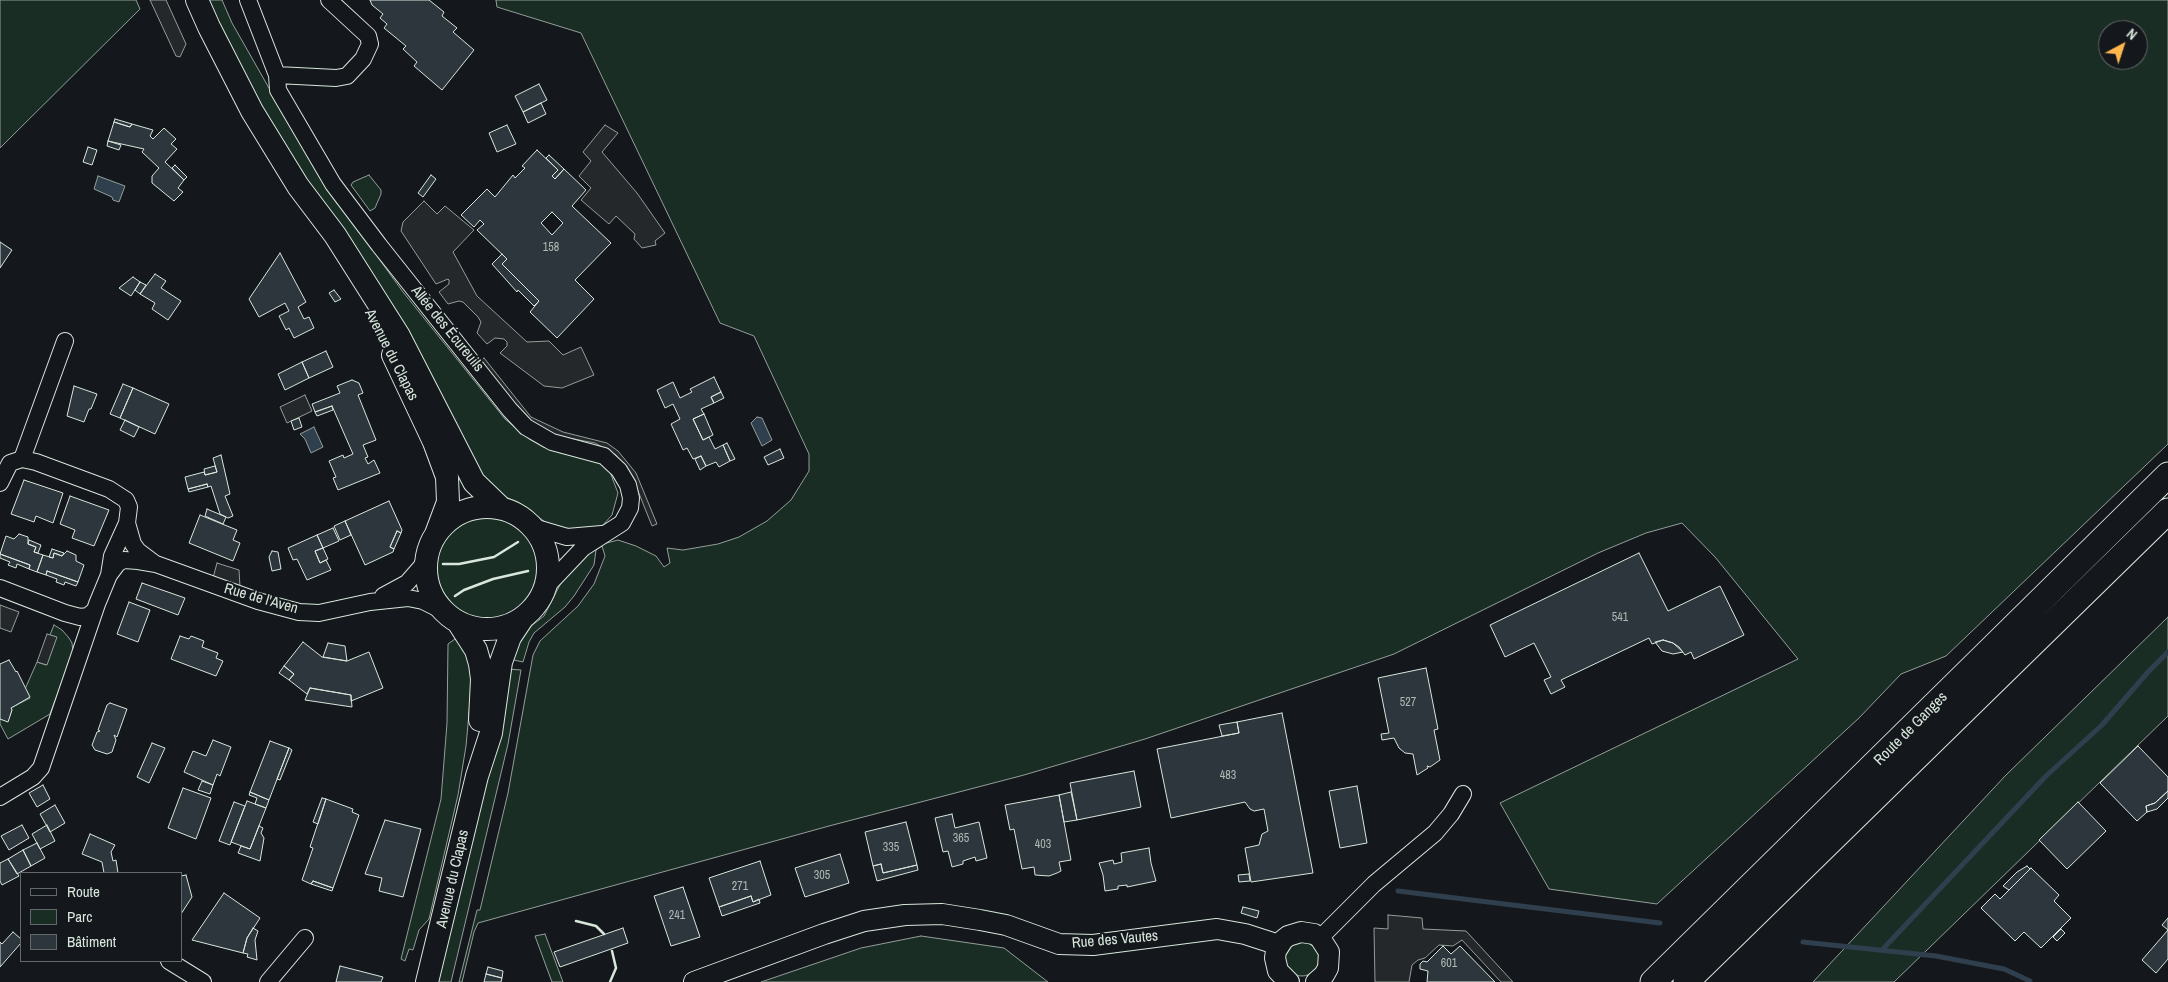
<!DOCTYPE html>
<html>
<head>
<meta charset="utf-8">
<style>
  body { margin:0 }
  #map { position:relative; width:2168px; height:982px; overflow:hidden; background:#14181c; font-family:"Archivo Narrow",sans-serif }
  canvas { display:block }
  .legend { position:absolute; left:20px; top:872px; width:162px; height:90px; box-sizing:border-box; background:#14181c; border:1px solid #626a69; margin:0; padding:6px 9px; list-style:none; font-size:15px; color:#d8e6dc }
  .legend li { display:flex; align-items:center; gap:10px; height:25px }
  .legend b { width:25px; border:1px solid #626a69 }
  .north { position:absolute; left:2098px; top:20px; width:50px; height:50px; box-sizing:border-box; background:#14181c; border:1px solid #626a69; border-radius:50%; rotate:40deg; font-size:14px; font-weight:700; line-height:20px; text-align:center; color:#d8e6dc }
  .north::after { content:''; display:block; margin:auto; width:18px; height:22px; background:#ffb74d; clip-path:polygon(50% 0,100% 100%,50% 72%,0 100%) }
</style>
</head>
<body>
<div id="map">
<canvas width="2168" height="982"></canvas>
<ul class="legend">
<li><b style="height:6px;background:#14181c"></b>Route</li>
<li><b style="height:14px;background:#1a2d24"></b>Parc</li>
<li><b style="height:14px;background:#2c363c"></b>Bâtiment</li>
</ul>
<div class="north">N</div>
</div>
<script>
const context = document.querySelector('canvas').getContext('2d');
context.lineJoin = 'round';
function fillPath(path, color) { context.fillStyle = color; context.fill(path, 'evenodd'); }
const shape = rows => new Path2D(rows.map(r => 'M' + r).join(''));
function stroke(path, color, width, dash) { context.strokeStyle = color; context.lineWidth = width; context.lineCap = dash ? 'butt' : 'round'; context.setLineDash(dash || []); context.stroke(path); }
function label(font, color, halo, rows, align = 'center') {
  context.font = font + ' "Archivo Narrow",sans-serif'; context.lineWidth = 4; context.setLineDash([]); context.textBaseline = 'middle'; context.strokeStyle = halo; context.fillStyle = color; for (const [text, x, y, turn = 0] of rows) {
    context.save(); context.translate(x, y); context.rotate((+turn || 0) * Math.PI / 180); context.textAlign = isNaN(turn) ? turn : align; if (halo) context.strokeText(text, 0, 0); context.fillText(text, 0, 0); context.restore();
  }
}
const green = shape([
  [0,0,136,0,140,9,0,148,0,0],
  [206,0,222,0,232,23,319,176,403,292,505,419,529,439,543,447,561,453,597,460,610,472,618,493,612,515,603,525,591,532,578,533,548,524,518,502,500,495,486,485,287,156,206,0],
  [496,0,2168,0,2168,444,1946,656,1901,674,1859,718,1657,904,1549,889,1500,803,1798,659,1715,557,1682,523,1646,533,1598,553,1394,654,1145,739,1024,775,829,826,478,923,474,932,462,982,459,982,477,910,480,910,508,793,533,655,540,641,578,606,594,584,605,556,602,546,596,550,594,565,574,596,565,607,534,633,529,642,523,662,509,659,526,630,544,616,562,581,588,552,603,544,618,540,636,546,656,556,664,567,670,563,667,548,683,550,718,544,739,537,767,521,791,500,809,471,809,454,754,336,720,323,581,33,497,7,496,0],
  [2108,30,2138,30,2138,60,2108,60,2108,30],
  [369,175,381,190,381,194,375,208,370,211,351,185,353,182,369,175],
  '434 569a53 53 0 1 1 106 0a53 53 0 1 1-106 0Z',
  [2168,617,2168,716,1894,982,1813,982,2006,775,2168,617],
  [54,625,62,630,69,638,72,643,73,652,50,714,8,739,0,724,0,719,8,721,12,710,11,708,30,698,25,689,37,662,46,665,56,637,50,635,54,625],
  [455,639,463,648,471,662,472,680,466,746,458,795,429,919,419,930,413,950,409,949,405,961,401,959,441,799,447,723,448,644,455,639],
  [508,669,521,670,508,744,451,982,437,982,508,669],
  [545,934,563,982,552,982,549,974,535,936,545,934],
  [921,936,1004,948,1048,982,761,982,861,948,921,936],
  '1285 959a17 17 0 1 1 34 0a17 17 0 1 1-34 0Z'
]);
const parking = shape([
  [150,0,166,0,186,44,180,57,176,56,150,0],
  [605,125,618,133,602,152,637,193,665,233,655,241,656,245,642,248,634,239,635,234,616,216,609,224,581,200,591,188,579,176,591,161,583,152,605,125],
  [424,201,437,214,445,206,474,230,453,252,477,296,527,342,549,341,563,355,581,347,594,375,562,388,544,386,500,353,507,346,507,342,504,339,495,338,487,344,477,333,481,322,478,317,463,302,459,301,448,304,439,292,449,284,449,280,448,279,436,284,401,231,403,222,424,201],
  [484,358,531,417,563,432,607,443,618,451,636,473,657,524,652,526,634,481,616,455,595,443,558,436,529,420,480,362,484,358],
  [305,395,312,411,287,423,280,407,305,395],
  [217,563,239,570,240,587,213,578,217,563],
  [0,605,19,612,11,632,0,628,0,605],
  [47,634,57,637,47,665,37,662,47,634],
  [1388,915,1422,918,1423,929,1466,931,1513,982,1501,982,1462,940,1453,946,1439,945,1425,958,1418,960,1412,965,1409,982,1375,982,1374,928,1388,929,1388,915]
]);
const water = shape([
  [98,176,125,186,119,202,113,200,112,197,94,189,98,176],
  [757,417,762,418,772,440,762,446,751,423,757,417],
  [314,427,323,447,311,453,305,439,300,434,314,427]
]);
const stream = shape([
  [1398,891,1660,923],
  [1803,942,1936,956,2004,969,2030,981],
  [1882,950,2046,776,2102,725,2148,672,2168,652]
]);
const building = shape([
  [370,0,429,0,444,12,442,16,457,28,453,32,474,50,442,90,414,66,417,62,403,49,406,46,384,28,387,24,380,18,383,14,372,5,370,0],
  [539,84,547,100,523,112,515,96,539,84],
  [541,103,546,114,528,123,523,112,541,103],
  [115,119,132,124,130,127,114,122,115,119],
  [114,122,130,127,132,124,153,130,150,136,153,139,164,128,176,139,171,144,177,149,165,162,184,180,178,188,183,192,174,201,152,183,152,176,159,168,142,152,144,149,108,141,114,122],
  [507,125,516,144,497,152,489,133,507,125],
  [108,141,121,145,119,150,107,146,108,141],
  [88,147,97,150,92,165,83,162,88,147],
  [537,150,558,170,552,176,555,179,564,169,586,190,572,206,611,243,575,280,594,299,557,338,530,312,539,301,502,264,507,259,477,230,484,224,480,220,474,227,461,215,487,189,495,197,513,175,515,178,525,168,522,166,537,150],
  [552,212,563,223,552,235,541,223,552,212],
  [549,155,564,169,555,179,552,176,558,170,546,158,549,155],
  [175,165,187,177,184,180,172,168,175,165],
  [431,175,436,179,423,197,418,193,431,175],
  [0,242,12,250,0,268,0,242],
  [280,253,306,302,298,307,304,319,309,317,314,328,294,338,289,328,286,330,279,316,289,311,285,303,259,317,249,299,280,253],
  [502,254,507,259,502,264,539,301,534,306,518,290,517,292,492,264,502,254],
  [155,274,166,281,161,288,181,301,168,320,152,309,155,303,140,294,155,274],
  [133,277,140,282,131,296,119,288,133,277],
  [140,282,146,285,140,294,135,290,140,282],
  [334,290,341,299,335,302,329,293,334,290],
  [326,351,333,367,309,378,302,362,326,351],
  [302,362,309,378,285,390,278,374,302,362],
  [714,377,721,392,711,397,714,403,701,409,704,414,693,419,703,440,709,437,715,449,723,445,730,461,719,467,716,462,706,466,701,456,693,459,687,448,683,450,671,424,680,419,673,404,665,408,657,390,673,382,680,398,692,392,690,389,714,377],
  [352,380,359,383,363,393,358,395,376,440,363,445,368,457,365,458,368,464,374,460,380,473,338,490,333,478,336,477,329,461,343,455,344,458,353,454,332,406,315,412,312,404,340,393,337,386,352,380],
  [123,384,133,388,120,418,110,414,123,384],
  [74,386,97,394,91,409,89,409,84,422,67,416,74,386],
  [133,388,169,404,155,434,120,418,133,388],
  [721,392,724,398,714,403,711,397,721,392],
  [332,406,333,410,317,416,315,412,332,406],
  [704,414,713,435,703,440,693,419,704,414],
  [299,418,302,427,294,430,291,421,299,418],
  [125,420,139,427,134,437,120,430,125,420],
  [727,443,735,459,730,461,723,445,727,443],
  [780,449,784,458,768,465,764,457,780,449],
  [221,455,230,494,225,496,233,516,228,518,220,514,211,486,208,487,207,484,188,489,185,477,204,472,205,475,217,472,213,458,221,455],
  [701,456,706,466,700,470,695,459,701,456],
  [215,466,217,472,205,475,204,469,215,466],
  [24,480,63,493,53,523,36,516,34,522,11,514,24,480],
  [207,484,208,487,189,492,188,489,207,484],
  [70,496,109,510,94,546,72,538,75,530,60,524,70,496],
  [389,501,402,530,401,533,397,531,390,547,394,549,393,552,365,565,345,521,389,501],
  [207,509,226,517,223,524,205,516,207,509],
  [200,515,237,530,233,540,240,543,233,561,189,543,200,515],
  [345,521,351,535,340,540,334,526,345,521],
  [333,528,339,541,323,548,317,535,333,528],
  [397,531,401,533,394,549,390,547,397,531],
  [19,534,28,537,28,544,36,547,34,552,43,555,37,572,29,569,30,565,0,554,6,536,14,539,19,534],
  [317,535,323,548,315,551,320,563,326,560,331,570,307,580,297,559,293,560,288,548,317,535],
  [29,540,41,545,38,553,34,552,36,547,28,544,29,540],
  [323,548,328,559,320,563,315,551,323,548],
  [52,549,64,553,62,556,54,553,53,558,49,557,52,549],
  [67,551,76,555,76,561,84,565,78,582,47,571,46,575,37,572,43,555,53,558,54,553,62,556,67,551],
  [272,551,278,552,281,569,272,571,269,557,272,551],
  [1639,553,1668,611,1720,586,1744,635,1694,659,1691,652,1685,655,1679,647,1673,643,1663,640,1652,644,1649,638,1561,680,1565,687,1551,694,1544,680,1551,677,1534,643,1505,657,1490,625,1639,553],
  [0,554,30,565,29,569,17,564,16,568,8,565,10,562,0,558,0,554],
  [47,571,78,582,76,586,65,582,64,585,56,582,57,579,46,575,47,571],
  [142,583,185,598,178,615,136,599,142,583],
  [129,602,150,610,138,642,117,634,129,602],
  [180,636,189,639,191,636,204,641,202,647,218,653,216,658,223,661,216,676,171,659,180,636],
  [1663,640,1673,643,1683,652,1673,654,1662,651,1655,642,1663,640],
  [303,642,322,657,347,661,369,652,383,688,351,701,351,695,310,688,307,694,289,680,294,674,284,666,303,642],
  [328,643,345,646,347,661,323,657,328,643],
  [9,660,16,672,17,671,30,697,11,708,12,710,8,722,0,719,0,664,9,660],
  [284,666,294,674,289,680,279,673,284,666],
  [1426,668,1438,729,1434,730,1440,760,1430,767,1427,766,1428,768,1417,775,1413,754,1405,753,1399,748,1394,738,1382,740,1381,734,1389,733,1378,678,1426,668],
  [310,688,351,695,352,707,305,700,310,688],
  [110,703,127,709,117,737,114,735,116,740,112,752,107,754,95,750,92,745,97,732,100,731,98,730,107,705,110,703],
  [1282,713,1313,873,1251,882,1245,848,1259,845,1262,834,1268,831,1264,809,1254,811,1250,809,1245,802,1171,818,1157,749,1239,733,1237,722,1282,713],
  [1237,722,1239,733,1222,736,1219,725,1237,722],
  [213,740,231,747,220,776,217,774,213,785,184,772,193,751,206,756,213,740],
  [270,741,289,748,269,800,250,792,270,741],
  [152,743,165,748,149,783,137,777,152,743],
  [2138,746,2168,777,2168,791,2155,803,2146,806,2147,812,2137,821,2100,783,2138,746],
  [289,748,292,750,280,780,277,779,289,748],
  [1134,771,1141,807,1077,820,1070,783,1134,771],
  [202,781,213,785,210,794,198,790,202,781],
  [43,785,50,799,37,807,29,793,43,785],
  [1357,786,1367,843,1340,848,1329,791,1357,786],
  [183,788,211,798,196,839,168,828,183,788],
  [2168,791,2168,798,2157,809,2147,812,2146,806,2155,803,2168,791],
  [250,792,269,800,266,808,255,804,257,798,249,795,250,792],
  [1071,792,1077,820,1064,822,1059,795,1071,792],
  [1059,795,1071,860,1059,862,1061,871,1057,873,1049,876,1035,875,1034,867,1022,869,1014,829,1010,830,1005,805,1059,795],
  [322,798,326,799,318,824,313,822,322,798],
  [326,799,353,809,352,812,359,815,333,888,313,881,311,884,302,880,313,848,310,847,326,799],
  [247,801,266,808,250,849,231,842,247,801],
  [234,802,245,806,230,845,219,841,234,802],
  [2078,802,2106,831,2067,869,2039,840,2078,802],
  [55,805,65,823,50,832,40,814,55,805],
  [952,814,955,828,979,822,987,858,976,861,975,857,963,861,963,864,952,867,948,851,943,852,935,818,952,814],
  [385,820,421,829,403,897,379,891,382,878,365,874,385,820],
  [906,822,917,865,883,873,881,864,873,866,865,832,906,822],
  [22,825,29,838,9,850,1,836,22,825],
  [47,825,55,841,40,849,32,834,47,825],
  [259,826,263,828,261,833,264,838,260,861,238,853,241,846,250,849,259,826],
  [90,834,115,845,111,852,113,861,116,860,118,873,104,873,102,862,82,854,90,834],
  [37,843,45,858,31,866,23,850,37,843],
  [1149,848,1151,863,1156,881,1127,887,1127,885,1118,886,1118,889,1105,891,1103,875,1099,863,1113,860,1114,864,1122,862,1121,853,1149,848],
  [23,850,31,866,17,874,8,859,23,850],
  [840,854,849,883,805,897,795,868,840,854],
  [8,859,19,876,2,885,0,881,0,863,8,859],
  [760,861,771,895,753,902,751,896,719,907,709,878,760,861],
  [881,864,883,873,917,865,918,870,877,881,873,866,881,864],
  [2027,866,2030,869,2009,890,2003,886,2017,872,2027,866],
  [2031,868,2059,895,2054,901,2071,918,2041,948,2024,932,2015,941,1981,908,1995,894,2000,899,2031,868],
  [1249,874,1250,881,1239,882,1238,875,1249,874],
  [186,875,192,897,181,914,181,876,186,875],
  [313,881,333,888,332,891,311,884,313,881],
  [683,887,700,937,671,946,654,896,683,887],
  [224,893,260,918,247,938,243,953,192,940,224,893],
  [751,896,753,902,759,899,760,903,722,916,719,907,751,896],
  [1243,907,1259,911,1257,918,1241,913,1243,907],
  [2168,918,2168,959,2156,973,2142,960,2168,930,2162,925,2168,918],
  [253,928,258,931,255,940,257,960,247,957,248,954,243,953,247,938,253,928],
  [623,928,628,943,560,967,554,952,623,928],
  [2061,929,2065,933,2057,941,2053,937,2061,929],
  [13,932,21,939,21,943,0,967,0,942,2,944,13,932],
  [1443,946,1451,954,1460,946,1495,982,1427,982,1428,971,1420,969,1420,964,1423,961,1427,962,1443,946],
  [340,966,383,977,381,982,336,982,340,966],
  [488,967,503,971,502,978,486,974,488,967],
  [486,974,502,978,501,982,484,982,486,974]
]);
const minor = shape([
  [248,0,277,75,278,90,333,184,379,245,510,410,526,427,552,442,604,456,619,470,628,485,631,498,630,508,622,523,583,548,546,587],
  [277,75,336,78,347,76,363,59,370,44,368,36,329,0],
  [22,459,65,341],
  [0,483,10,463,22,459,36,462,109,489,126,500,129,507,127,523,112,556,109,575,97,604,41,768,33,777,0,797],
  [127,523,133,544,138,551,154,563],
  [533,527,567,537,602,534],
  [109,575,118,563,124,560,138,561,156,564,258,601,299,612,319,613,370,602,408,598,423,601,445,612],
  [0,588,65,613,80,617,88,616,94,611],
  [383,596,407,583,421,567,427,556],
  [1320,938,1374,884,1435,833,1451,814,1463,794],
  [169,961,203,982],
  [268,982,305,938]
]);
const tertiary = shape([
  [694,982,824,934,864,921,905,915,942,914,980,920,1006,925,1059,944,1093,945,1217,929,1245,934,1279,945],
  [1289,982,1278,971,1275,958,1276,951,1283,940,1288,936,1301,932,1314,934,1320,938,1329,952,1328,968,1324,975,1316,982]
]);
const secondary = shape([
  [197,0,209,27,252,111,298,186,335,235,399,336,474,482,501,508],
  [393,355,434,442,447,477,448,502,436,534],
  '426 568a61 61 0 1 1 122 0a61 61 0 1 1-122 0Z',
  [458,622,476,650,480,664,482,679,480,720],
  [427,982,477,776,491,733,501,662,510,637,522,619]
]);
const primary = shape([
  [1653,982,2168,475],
  [1686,982,2168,511]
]);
const wall = shape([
  [443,564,459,564,494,557,518,542],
  [455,596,464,590,493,579,528,571],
  [576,921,596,926,604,934],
  [610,982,616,968,612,951]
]);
const numberNames = [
  ["158",551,248],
  ["541",1620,618],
  ["527",1408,703],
  ["483",1228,776],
  ["365",961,839],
  ["403",1043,845],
  ["335",891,848],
  ["305",822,876],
  ["271",740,887],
  ["241",677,916],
  ["601",1449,964]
];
const streetNames = [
  ["Allée des Écureuils",447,329,51],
  ["Avenue du Clapas",391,355,63],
  ["Rue de l'Aven",261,599,16],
  ["Route de Ganges",1911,729,-45],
  ["Avenue du Clapas",453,879,-77],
  ["Rue des Vautes",1115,940,-5]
];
fillPath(green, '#1a2d24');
stroke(green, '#939e99', 1);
fillPath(parking, '#24282b');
stroke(parking, '#939e99', 1);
fillPath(water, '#2f3f4d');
stroke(water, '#939e99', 1);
stroke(stream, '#2f3f4d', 5);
fillPath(building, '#2c363c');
stroke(building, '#d8e6dc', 1);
stroke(minor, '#d8e6dc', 18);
stroke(tertiary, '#d8e6dc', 22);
stroke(secondary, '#d8e6dc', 24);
stroke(primary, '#d8e6dc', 27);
stroke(minor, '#14181c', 16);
stroke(tertiary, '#14181c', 20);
stroke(secondary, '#14181c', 22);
stroke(primary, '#14181c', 25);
stroke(wall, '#d8e6dc', 2.5);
label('12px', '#adbab4', null, numberNames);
label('15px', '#d8e6dc', '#14181c', streetNames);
</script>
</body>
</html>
